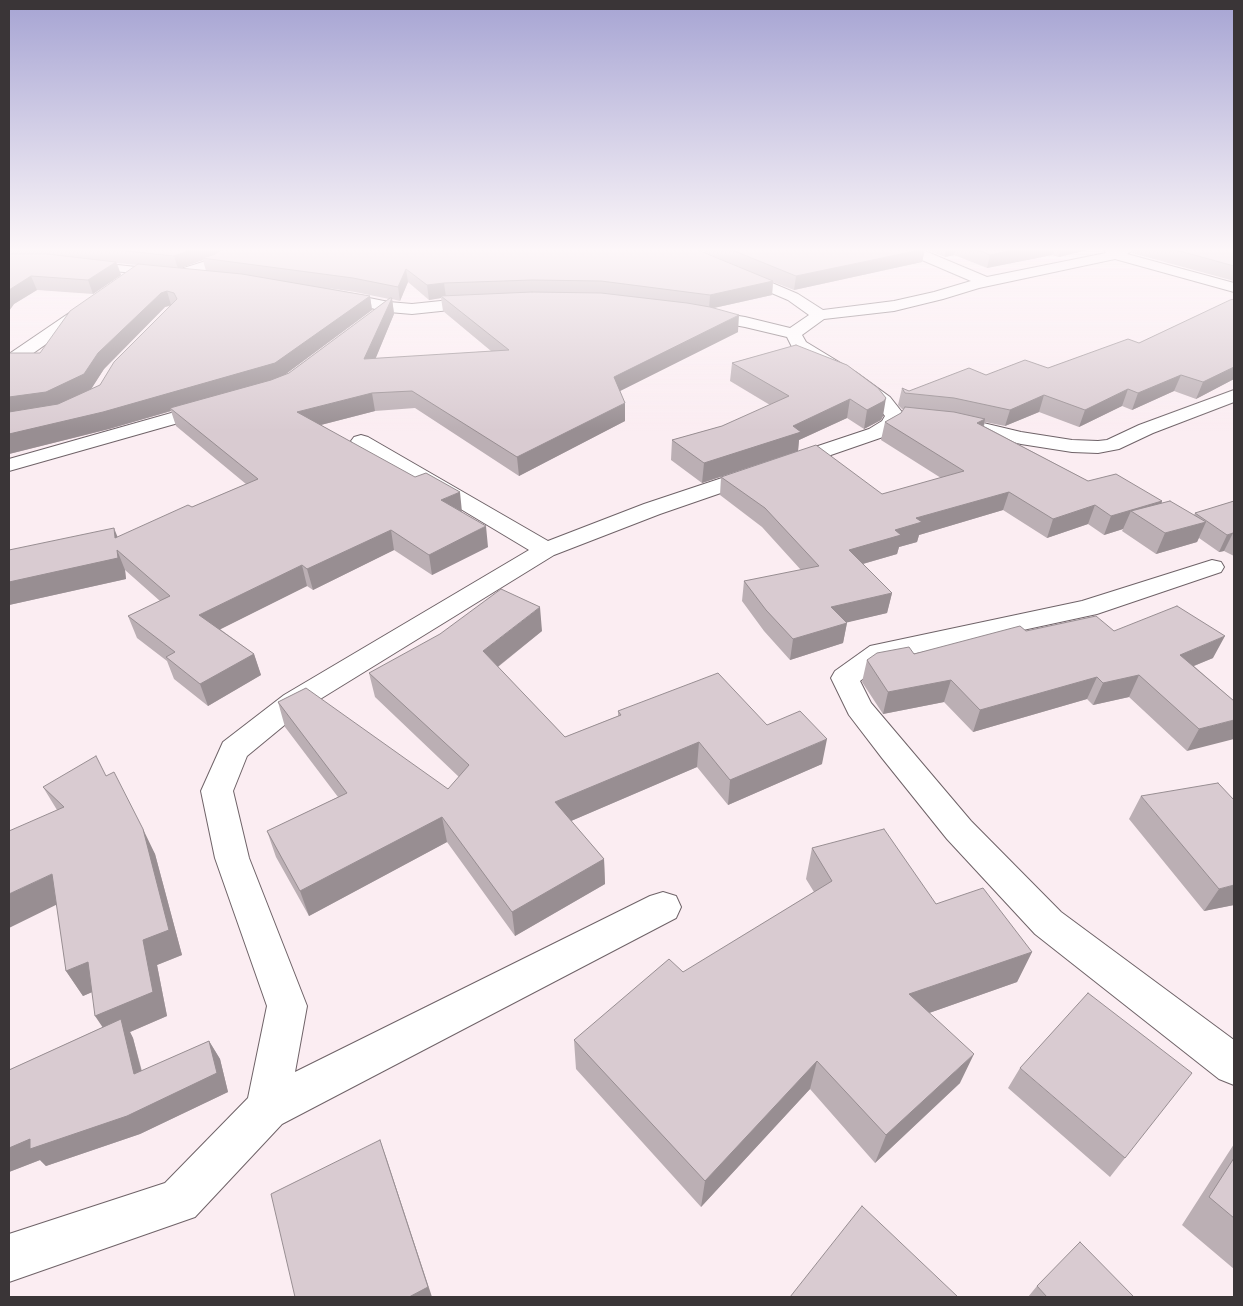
<!DOCTYPE html>
<html>
<head>
<meta charset="utf-8">
<style>
  body { margin:0 }
  #map { position:relative; width:1243px; height:1306px; overflow:hidden; background:#fbedf2; font-family:Commissioner,sans-serif }
  canvas { display:block }
  .frame { position:absolute; inset:0; border:10px solid #3a3537; pointer-events:none }
</style>
</head>
<body>
<div id="map">
<canvas width="1243" height="1306"></canvas>
<div class="frame"></div>
</div>
<script>
const context = document.querySelector('canvas').getContext('2d');
context.lineJoin = 'round';
const shape = rows => new Path2D(rows.map(r => 'M' + r).join(''));
function stroke(path, color, width, dash) { context.strokeStyle = color; context.lineWidth = width; context.lineCap = dash ? 'butt' : 'round'; context.setLineDash(dash || []); context.stroke(path); }
function fillPath(path, color) { context.fillStyle = color; context.fill(path, 'evenodd'); }
const street = shape([
  [232,248,250,248,216,267,178,278,172,276,52,266,9,266,9,258,52,258,174,271,206,261,232,248],
  [671,248,690,248,798,294,823,310,894,301,934,292,971,281,901,251,899,248,918,248,987,277,1106,253,1103,248,1136,248,1127,254,1234,283,1234,292,1115,259,979,288,943,299,894,311,824,319,802,335,806,342,857,373,890,397,905,416,896,429,883,437,660,514,554,555,304,709,247,756,233,791,249,858,307,1006,295,1072,650,896,663,892,676,896,681,907,676,918,282,1124,195,1217,9,1282,9,1234,165,1183,248,1098,267,1006,215,858,201,791,223,742,284,695,529,550,354,445,351,441,354,437,361,435,368,437,548,541,644,504,869,429,882,421,885,416,876,405,845,381,793,349,787,337,745,327,695,318,693,315,695,312,701,310,745,317,790,328,809,315,788,300,673,251,671,248],
  [334,291,389,302,412,304,479,297,484,299,487,302,484,305,479,307,412,314,389,312,329,299,326,296,329,293,334,291],
  [87,303,93,305,95,308,93,311,15,366,9,367,9,354,81,305,87,303],
  [1234,390,1234,402,1153,433,1119,449,1098,453,1072,452,1021,444,951,427,948,423,951,419,958,417,1021,432,1072,440,1098,441,1107,440,1139,425,1234,390],
  [210,402,217,404,220,408,217,412,9,471,9,459,210,402],
  [1212,560,1221,562,1224,567,1221,572,1097,614,889,659,860,681,871,703,971,821,1061,912,1234,1040,1234,1085,1219,1079,1035,934,947,839,882,758,849,715,831,678,835,671,870,646,1082,601,1212,560]
]);
const wall = shape([
  [9,248,693,248,748,271,695,248,1095,248,1059,257,1052,255,987,268,954,255,945,257,925,249,922,262,794,290,773,282,772,295,714,308,738,332,620,391,625,421,519,476,415,408,375,411,321,425,462,512,488,547,432,575,394,550,313,590,307,586,220,629,254,654,261,675,208,706,174,679,167,661,137,638,128,616,160,601,125,570,126,579,9,605,9,550,118,537,192,507,246,484,176,426,171,411,109,429,9,454,9,353,40,353,137,265,117,263,121,275,93,294,37,290,14,304,9,311],
  [203,260,206,271,180,268],
  [408,282,429,300,441,298,443,311,491,351,375,359,394,314,392,299,400,301],
  [327,288,355,292,389,299,289,373,286,374,372,310,370,296],
  [170,306,100,385,90,390,104,369,165,307],
  [1134,248,1234,248,1234,281,1132,253],
  [1234,299,1234,379,1196,399,1174,391,1132,410,1122,406,1079,427,1039,412,1005,426,985,422,984,426,1088,481,1162,501,1162,503,1194,515,1195,513,1234,501,1234,556,1224,551,1219,552,1199,538,1197,542,1156,554,1122,531,1123,529,1104,535,1088,524,1047,538,1003,510,919,535,917,542,899,547,897,554,863,564,892,593,887,613,847,622,843,643,790,660,764,631,742,601,744,581,801,570,762,527,720,495,721,477,882,494,941,478,881,440,885,422,901,413,903,409,902,409,898,405,902,388,909,391,986,375,1048,368,1139,343],
  [796,345,883,416,881,420,864,429,847,418,799,440,798,451,702,483,671,460,672,440,722,426,770,405,730,381,732,363],
  [542,631,498,667,565,737,618,716,618,711,767,725,822,764,728,805,697,767,571,821,604,859,605,884,515,936,447,842,309,916,276,857,267,831,338,797,285,727,278,702,448,789,459,777,375,697,369,673],
  [1026,631,1114,631,1213,658,1194,666,1234,701,1187,751,1129,697,1093,705,1087,699,973,732,944,702,883,714,862,682,867,660,914,654],
  [106,776,155,854,182,955,157,965,167,1016,130,1032,133,1038,142,1071,209,1041,220,1059,228,1092,140,1134,46,1166,40,1160,9,1172,9,1070,103,1027,92,992,83,996,66,971,57,905,57,810,43,787],
  [1141,796,1234,905,1204,911,1129,819],
  [812,848,936,904,1032,952,1017,982,929,1013,960,1083,875,1163,810,1089,701,1207,576,1069,574,1040,814,892,806,879],
  [1020,1068,1125,1158,1110,1177,1008,1088],
  [1234,1144,1234,1269,1182,1225],
  [1037,1286,1134,1297,1028,1297]
]);
const shadedWall = shape([
  [196,248,228,248,205,259,202,258,203,260,178,269,174,256],
  [947,248,956,248,954,255,945,257],
  [1023,248,1053,248,1052,255,987,268,990,255],
  [1061,248,1095,248,1059,257],
  [925,249,922,262,794,290,796,276],
  [116,262,121,275,93,294,88,280],
  [406,269,408,282,400,301,398,287],
  [31,276,37,290,14,304,9,311,9,290],
  [773,281,772,295,709,309,710,295],
  [444,283,446,297,441,296,441,298,429,300,427,285],
  [167,291,171,305,165,307,104,369,90,391,52,408,9,415,9,397,98,353,161,293],
  [370,296,372,310,279,379,170,408,171,411,109,429,9,454,9,434],
  [392,298,394,314,368,377,364,359],
  [739,315,738,332,614,394,614,377],
  [1234,367,1234,379,1196,399,1203,382],
  [1181,375,1174,391,1132,410,1138,393],
  [1128,389,1122,406,1079,427,1085,410],
  [372,393,375,411,301,430,297,412],
  [1044,395,1039,412,1005,426,1010,410],
  [886,398,883,416,881,420,864,429,867,410],
  [850,399,847,418,799,440,798,451,702,483,704,463,793,426],
  [625,403,625,421,519,476,517,457],
  [985,419,981,437,977,423],
  [460,492,462,512,441,500],
  [1009,492,1003,510,919,535,917,542,899,547,897,554,845,569,849,550,895,530,916,518],
  [1162,501,1154,520,1131,511,1123,529,1104,535,1111,516],
  [1095,505,1088,524,1047,538,1053,519],
  [1206,522,1197,542,1156,554,1165,533],
  [486,526,488,547,432,575,429,555],
  [114,528,122,548,115,538],
  [391,530,394,550,313,590,307,569],
  [1233,533,1224,551,1219,552,1227,535],
  [117,550,125,570,126,579,9,605,9,582],
  [302,565,307,586,207,636,199,615],
  [892,593,887,613,828,627,831,607],
  [540,607,542,631,486,676,483,651],
  [847,623,843,643,790,660,793,639],
  [1225,636,1213,658,1169,676,1180,655],
  [254,654,261,675,208,706,200,684],
  [1139,675,1129,697,1093,705,1103,683],
  [1097,677,1087,699,973,732,980,710],
  [951,680,944,702,883,714,888,692],
  [1234,720,1234,739,1187,751,1199,729],
  [827,739,822,764,728,805,730,780],
  [699,742,697,767,557,827,555,802],
  [442,817,447,842,309,916,300,891],
  [143,829,155,854,182,955,157,965,167,1016,130,1032,133,1038,147,1093,95,1016,143,940],
  [604,859,605,884,515,936,512,912],
  [52,874,68,899,9,928,9,894],
  [1234,885,1234,905,1204,911,1219,889],
  [1032,952,1017,982,898,1024,909,994],
  [88,962,104,987,83,996,66,971],
  [209,1041,220,1059,228,1092,140,1134,46,1166,40,1160,9,1172,9,1148],
  [974,1054,960,1083,875,1163,886,1135],
  [817,1061,810,1089,701,1207,705,1181],
  [380,1140,387,1160,432,1297,409,1297]
]);
const building = shape([
  [99,248,196,248,174,256,99,248],
  [226,248,693,248,773,281,710,295,601,281,532,280,444,283,427,285,406,269,398,287,353,278,202,258,213,255,226,248],
  [727,248,923,248,925,249,796,276,727,248],
  [973,248,1023,248,990,255,973,248],
  [1169,248,1234,248,1234,266,1169,248],
  [9,254,47,254,116,262,88,280,31,276,9,290,9,254],
  [138,264,242,274,370,296,275,363,103,412,9,434,9,412,58,404,100,385,114,362,177,299,174,293,167,291,161,293,98,353,84,374,46,392,9,397,9,353,40,353,70,311,138,264],
  [532,292,601,293,687,303,710,307,739,315,614,377,625,403,517,457,412,391,372,393,297,412,415,477,426,473,460,492,441,500,486,526,429,555,391,530,307,569,302,565,199,615,254,654,200,684,166,657,175,652,128,616,170,596,117,550,118,558,9,582,9,550,114,528,115,538,188,505,192,507,258,479,170,408,271,380,289,373,390,298,392,298,364,359,509,350,441,296,532,292],
  [1234,299,1234,367,1203,382,1181,375,1138,393,1128,389,1085,410,1044,395,1010,410,954,398,905,393,902,388,909,391,969,368,986,375,1025,360,1048,368,1128,339,1139,343,1230,300,1234,299],
  [796,345,847,365,878,388,886,398,884,401,867,410,850,399,793,426,801,432,704,463,672,440,722,426,789,396,732,363,796,345],
  [905,407,954,412,985,419,977,423,1088,481,1116,474,1162,501,1111,516,1095,505,1053,519,1009,492,916,518,922,522,895,530,901,535,849,550,892,593,831,607,847,623,793,639,766,610,744,581,819,566,765,508,721,477,816,445,882,494,964,471,885,422,901,413,905,407],
  [1170,501,1206,522,1165,533,1131,511,1170,501],
  [1234,501,1234,534,1233,533,1227,535,1195,513,1234,501],
  [501,589,540,607,483,651,565,737,621,715,618,711,718,673,767,725,800,711,827,739,730,780,699,742,555,802,604,859,512,912,442,817,300,891,267,831,347,793,278,702,306,688,448,789,469,765,369,673,440,634,501,589],
  [1177,606,1225,636,1180,655,1234,701,1234,720,1199,729,1139,675,1103,683,1097,677,980,710,951,680,888,692,867,660,877,653,909,647,914,654,1020,626,1026,631,1096,616,1114,631,1177,606],
  [96,756,106,776,114,772,143,829,169,930,143,940,153,992,95,1016,88,962,66,971,52,874,9,894,9,831,64,807,43,787,96,756],
  [1218,783,1234,800,1234,885,1219,889,1141,796,1218,783],
  [884,829,936,904,983,888,1032,952,909,994,974,1054,886,1135,817,1061,705,1181,574,1040,669,959,683,972,832,881,812,848,884,829],
  [1088,993,1192,1073,1125,1158,1020,1068,1088,993],
  [121,1019,134,1074,209,1041,217,1073,127,1116,30,1149,30,1139,9,1148,9,1070,121,1019],
  [380,1140,428,1287,409,1297,295,1297,271,1194,380,1140],
  [1234,1158,1234,1218,1209,1197,1234,1158],
  [862,1206,958,1297,790,1297,862,1206],
  [1080,1242,1134,1297,1047,1297,1037,1286,1080,1242]
]);
stroke(street, '#6f6368', 2);
fillPath(street, '#fff');
fillPath(wall, '#bbafb4');
fillPath(shadedWall, '#988e92');
fillPath(building, '#d9cbd1');
stroke(building, '#988e92', 1);
const sky = context.createLinearGradient(0, 0, 0, 431);
sky.addColorStop(0, '#a6a4d3');
sky.addColorStop(0.58, '#fdf7f9');
sky.addColorStop(1, '#fdf7f900');
context.fillStyle = sky;
context.fillRect(0, 0, 1243, 431);
</script>
</body>
</html>
